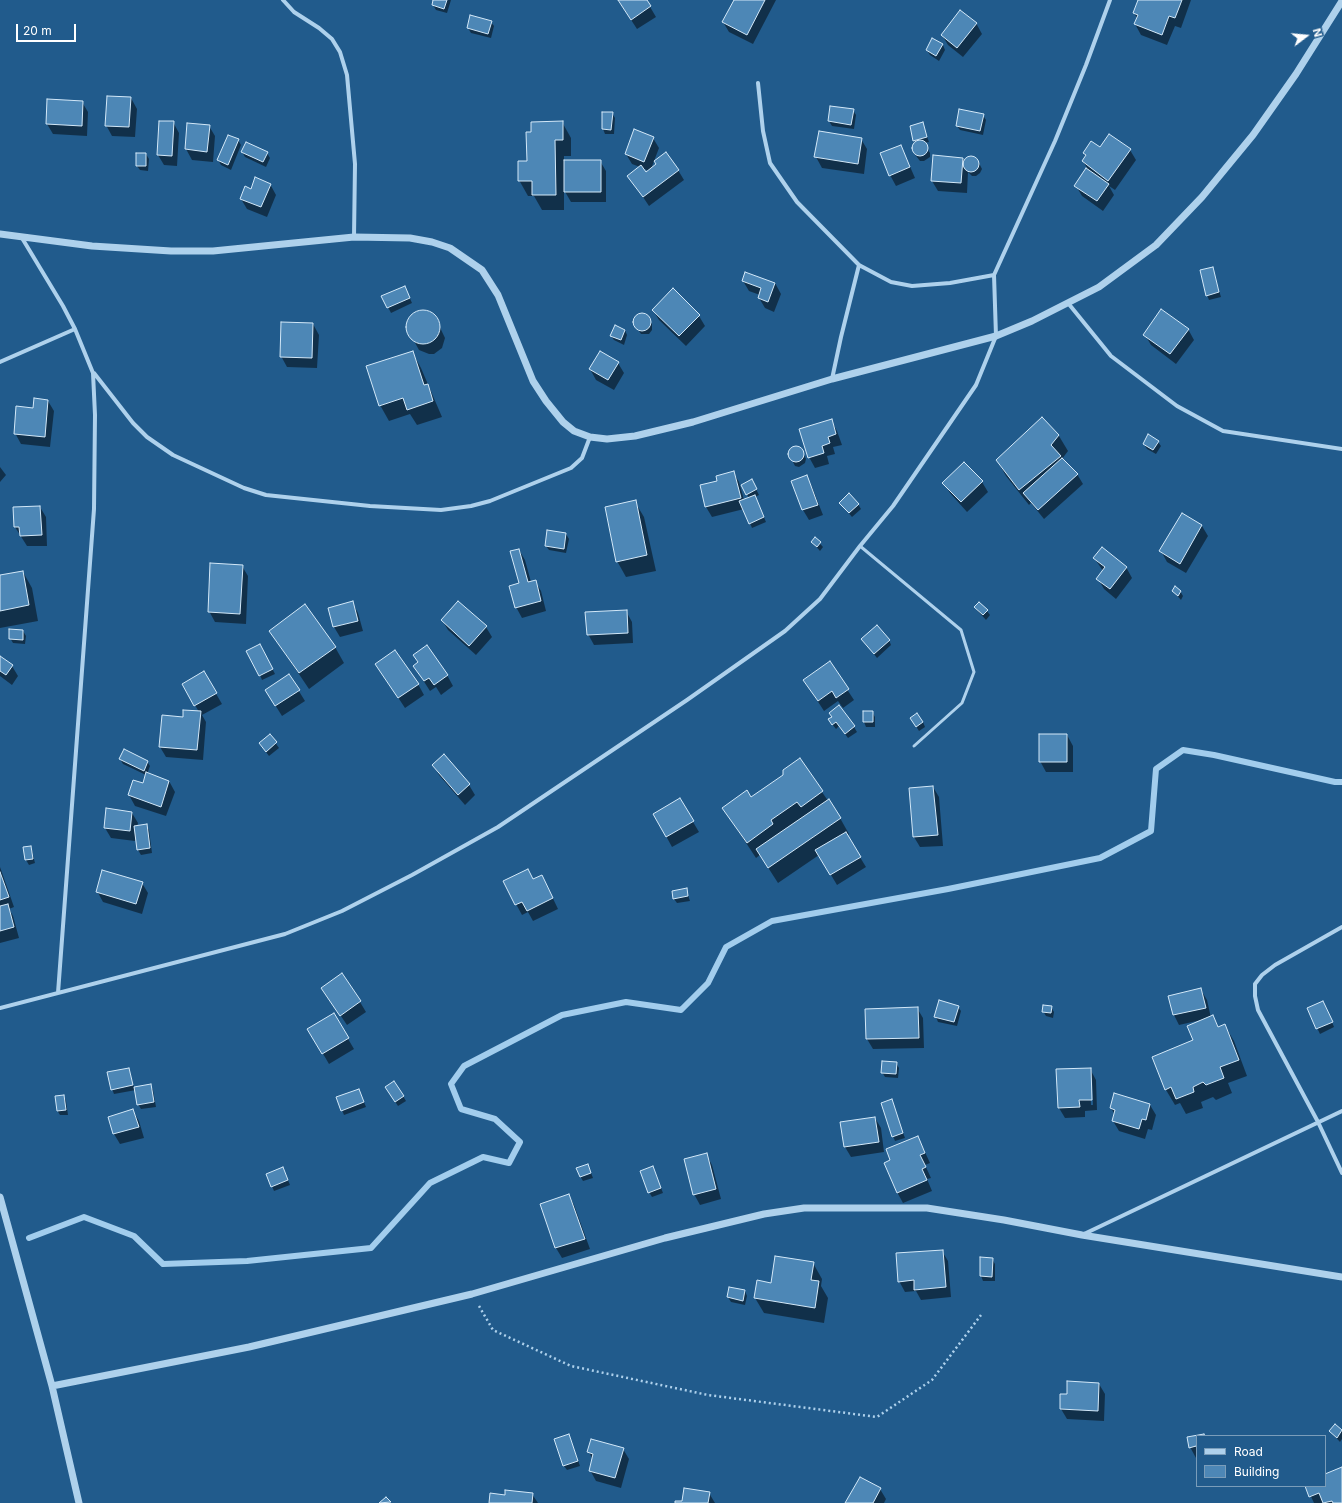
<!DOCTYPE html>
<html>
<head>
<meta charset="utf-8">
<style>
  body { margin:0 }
  #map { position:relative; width:1342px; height:1503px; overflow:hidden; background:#215b8c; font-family:Inter,sans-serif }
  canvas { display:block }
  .legend { position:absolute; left:1196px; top:1435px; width:130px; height:52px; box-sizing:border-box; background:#215b8c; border:1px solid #7a9dba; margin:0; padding:5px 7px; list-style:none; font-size:12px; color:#fff }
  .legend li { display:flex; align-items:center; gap:8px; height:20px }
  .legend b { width:20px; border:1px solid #7a9dba }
  .north { position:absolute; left:1286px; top:16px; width:40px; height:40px; -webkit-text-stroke:3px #215b8c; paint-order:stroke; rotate:74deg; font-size:11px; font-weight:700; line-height:16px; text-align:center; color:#fff }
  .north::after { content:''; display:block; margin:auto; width:14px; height:18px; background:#fff; clip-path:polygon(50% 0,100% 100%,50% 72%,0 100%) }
  .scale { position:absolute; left:16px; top:24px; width:60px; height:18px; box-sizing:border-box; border:2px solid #fff; border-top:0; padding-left:5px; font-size:12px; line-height:14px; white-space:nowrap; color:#fff; -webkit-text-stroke:3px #215b8c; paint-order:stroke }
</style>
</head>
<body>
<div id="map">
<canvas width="1342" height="1503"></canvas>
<ul class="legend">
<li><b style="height:5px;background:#aed1ec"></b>Road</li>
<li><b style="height:11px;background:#4d87b6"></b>Building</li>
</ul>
<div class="north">N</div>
<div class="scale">20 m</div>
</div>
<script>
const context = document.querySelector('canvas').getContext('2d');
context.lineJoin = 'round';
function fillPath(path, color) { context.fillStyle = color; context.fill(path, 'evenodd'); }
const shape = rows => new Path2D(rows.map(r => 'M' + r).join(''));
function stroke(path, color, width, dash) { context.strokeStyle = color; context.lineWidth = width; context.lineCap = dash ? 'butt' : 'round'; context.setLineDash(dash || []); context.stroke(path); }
const shadow = shape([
  [434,0,451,0,447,13,436,10,433,5],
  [618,0,646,0,656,17,637,29],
  [735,0,776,0,753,44,729,32,723,22],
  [1140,0,1191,0,1181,28,1175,26,1167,45,1141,35,1135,24,1137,18,1134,13],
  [491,22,494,26,491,38,471,33,468,28],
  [976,23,982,34,963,57,948,45,942,35],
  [933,39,943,45,945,50,939,61,930,55,927,50],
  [131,98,137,109,135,137,112,136,106,125],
  [82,102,88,112,87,136,53,134,47,124],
  [831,107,853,110,856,115,854,129,832,126,829,121],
  [612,113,615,118,614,134,605,134,603,129],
  [983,115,986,120,983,135,960,130,957,126],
  [173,122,179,133,177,166,164,165,158,155],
  [562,122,571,138,571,156,564,156,564,161,600,161,606,171,606,202,571,202,564,190,564,210,542,210,534,196,528,196,519,180,528,162],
  [922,123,929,142,924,143,930,153,930,157,924,161,920,161,913,152,913,145,916,143,914,140],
  [188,124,209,126,215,136,213,162,192,160,186,149],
  [228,136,238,140,241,145,231,170,221,165,218,160],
  [653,138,659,148,651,169,678,170,684,180,649,206,629,176,640,167,632,164,626,154],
  [642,168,649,171,646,173],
  [861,139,867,149,864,174,822,168,816,157],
  [901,146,915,178,896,186,890,175],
  [1100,148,1130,150,1136,160,1115,190,1109,186,1114,195,1103,211,1082,196,1076,186,1087,168,1083,161,1086,157,1084,153],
  [242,152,267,153,270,158,266,167,245,157],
  [146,154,149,159,148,171,140,170,137,166],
  [970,157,977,159,982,169,980,173,976,176,972,176,968,172,967,193,938,191,932,181,963,159,965,162,966,158],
  [270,184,276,195,267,217,247,209,241,199,251,190],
  [1212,268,1221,297,1209,300,1207,295],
  [743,281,775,283,781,294,774,312,765,308,759,298,760,295,749,291],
  [407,292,412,303,391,313,383,297],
  [653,310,699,316,705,326,686,346,659,320],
  [421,312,426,312,435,317,445,338,442,348,434,354,429,354,419,350,408,330,409,320,416,313],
  [638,315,646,315,652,324,652,330,649,334,641,334,635,325,635,318],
  [313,324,319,335,317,368,287,367,281,356],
  [1188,329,1194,340,1176,364,1151,345,1145,335],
  [625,330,627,335,624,345,614,340,611,336],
  [412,352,421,368,442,417,417,425,410,414,389,421,380,405],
  [618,363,624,373,614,390,596,380,590,369],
  [48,401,54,411,50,447,21,444,15,433,34,409],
  [1042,419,1059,436,1068,451,1062,459,1077,474,1083,484,1044,519,1031,503,1029,505,1006,476,997,460],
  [831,420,837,431,842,445,833,447,835,454,827,456,829,464,815,468,809,457],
  [1158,442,1161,446,1156,454,1147,449,1144,444],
  [797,447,801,449,806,459,805,463,799,467,795,466,789,454,792,448],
  [0,467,6,475,0,482],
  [733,472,739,482,744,500,749,498,742,485,754,485,759,495,755,497,766,522,752,528,744,509,712,517,706,507,719,481],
  [806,477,812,487,823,515,809,520,803,510,793,482],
  [982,482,988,492,967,512,950,493,944,483],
  [635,502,644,517,656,571,626,577,617,561],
  [840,503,858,504,861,509,852,517],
  [40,507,46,517,47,546,27,546,15,527,14,508],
  [1182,514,1202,526,1208,536,1186,573,1167,562,1161,551],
  [566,534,569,539,566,553,549,550,546,546],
  [815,538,823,547,820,551,812,542],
  [519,550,525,560,531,582,535,581,541,591,546,611,522,618,516,607,520,584],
  [1095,559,1126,567,1132,578,1116,599,1104,589,1098,579,1103,571],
  [242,566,248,576,246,624,215,622,209,611],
  [23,572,32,588,38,621,0,628,0,576],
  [1173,591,1180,591,1183,596,1181,600],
  [352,602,358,613,363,631,340,637,334,627,329,609],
  [975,608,987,611,990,615,986,620],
  [626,611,632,622,633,643,594,645,588,634],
  [442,620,486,627,492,637,476,655,448,630],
  [23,631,26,636,25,644,13,643,10,638],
  [270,631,335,647,344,663,309,689],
  [862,639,889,640,891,645,877,658],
  [263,650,275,674,262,680,260,675],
  [0,657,12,666,18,676,12,685,0,676],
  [829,662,854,700,843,708,838,701,824,711,804,680],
  [376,664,418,684,424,695,405,708],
  [414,666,447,675,453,686,441,695,436,687,430,691],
  [204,673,222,704,202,715,206,722,203,760,166,757,160,747,184,718,199,712,183,684],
  [289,675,305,701,282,716,272,700],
  [872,712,875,717,875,727,866,727,864,722],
  [833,717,854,727,857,732,848,738,839,726,836,729,832,724],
  [923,722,925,727,919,731,914,723],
  [270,735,279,748,269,756,260,744],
  [1067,735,1073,746,1073,772,1046,772,1040,761],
  [444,755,469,785,475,795,465,805,439,775,434,765],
  [120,759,147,761,150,766,147,774,169,781,175,792,166,816,135,806,129,795,143,785,146,775,123,764],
  [799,759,840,818,849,834,847,836,866,867,837,885,819,855,778,883,760,855,756,858,723,808,751,798,784,775],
  [933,787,939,797,943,846,920,847,914,837,910,789],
  [680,800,699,832,672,847,654,814],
  [132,813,138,823,137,827,146,825,149,830,152,853,141,855,138,850,136,837,135,841,111,838,105,828],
  [31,847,35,863,29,865,26,860],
  [0,867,14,907,9,909,13,916,19,938,0,943],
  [533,880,547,886,558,909,533,921,528,912,522,915,504,882],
  [142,883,148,893,142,914,103,902,97,891],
  [686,889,690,901,677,903,674,899],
  [322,988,360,1002,366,1012,347,1025],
  [1201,990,1207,1000,1211,1018,1213,1017,1219,1028,1225,1026,1234,1041,1247,1076,1228,1083,1232,1093,1216,1100,1213,1097,1201,1102,1203,1108,1186,1114,1180,1103,1175,1105,1166,1090,1153,1058,1194,1041,1201,1020,1179,1025,1174,1015,1169,997],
  [958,1007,961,1011,957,1026,938,1022,936,1017],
  [1051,1007,1054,1012,1053,1018,1046,1016,1043,1011],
  [1326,1007,1334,1027,1320,1034,1308,1009],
  [917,1008,923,1018,924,1048,873,1049,867,1039,866,1010],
  [334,1015,354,1049,329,1064,309,1030],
  [896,1063,899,1068,898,1078,885,1077,882,1072],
  [129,1069,134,1088,150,1085,153,1090,156,1107,141,1109,138,1104,136,1090,114,1094,112,1089],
  [1090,1069,1096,1080,1097,1110,1085,1111,1085,1117,1065,1118,1059,1108],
  [1090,1078,1092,1078,1093,1105,1091,1105],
  [359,1090,366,1107,344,1115,342,1110],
  [389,1092,403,1096,406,1101,398,1106],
  [64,1096,66,1101,68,1115,60,1115,57,1110],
  [891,1101,905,1138,895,1141,893,1136],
  [1150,1105,1156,1115,1152,1130,1148,1129,1145,1139,1119,1131,1113,1121,1115,1115,1111,1108],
  [133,1111,139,1121,144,1138,120,1144,114,1134,110,1117],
  [875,1118,881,1128,884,1152,851,1157,845,1147],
  [918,1137,930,1163,925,1165,931,1178,927,1179,932,1191,903,1203,897,1192,892,1161],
  [706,1154,712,1165,721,1199,700,1205,694,1194],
  [588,1165,593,1178,583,1181,580,1176],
  [653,1167,663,1193,652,1197,649,1192],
  [285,1173,290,1185,274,1191,272,1186],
  [569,1195,574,1205,590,1249,562,1258,556,1248,542,1204],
  [942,1251,948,1261,951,1297,921,1300,916,1291,905,1292,899,1281],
  [981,1258,992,1259,995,1264,995,1281,983,1281,981,1276],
  [813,1263,822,1279,821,1286,828,1298,824,1323,764,1313,755,1298,772,1284],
  [745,1291,747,1296,745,1305,731,1302,728,1297],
  [1099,1384,1105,1394,1104,1421,1067,1419,1061,1409,1068,1395],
  [1335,1425,1342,1431,1342,1439,1340,1442,1330,1431],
  [569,1435,580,1466,567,1470,564,1466],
  [1204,1435,1204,1436,1197,1436,1197,1458,1196,1458,1190,1447,1188,1437],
  [623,1449,629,1459,621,1488,596,1481,590,1470,593,1460,589,1452],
  [1342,1469,1342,1503,1314,1503,1306,1486,1325,1486,1325,1475],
  [880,1489,886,1499,884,1503,846,1503],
  [709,1493,715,1503,676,1503,682,1502],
  [532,1494,538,1503,490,1503,506,1496]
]);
const stream = shape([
  [29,1238,84,1217,134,1236,163,1264,247,1261,371,1248,430,1183,483,1157,509,1163,520,1142,495,1119,461,1109,451,1084,464,1066,562,1015,626,1002,681,1010,708,983,726,947,772,921,948,889,1100,858,1151,831,1156,769,1183,750,1214,755,1335,782,1342,782]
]);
const building = shape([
  [433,0,447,0,444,9,432,5,433,0],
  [618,0,647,0,651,6,631,20,618,0],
  [734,0,765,0,747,35,722,22,734,0],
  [1138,0,1182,0,1175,18,1169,16,1162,35,1134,24,1138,15,1133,13,1138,0],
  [960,10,977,23,957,48,941,35,960,10],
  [470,15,492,21,488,34,467,28,470,15],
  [932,38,943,44,936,56,926,50,932,38],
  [107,96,131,97,129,127,105,126,107,96],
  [47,99,83,101,82,126,46,124,47,99],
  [830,106,854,109,851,125,828,121,830,106],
  [959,109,984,114,980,131,956,126,959,109],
  [602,112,613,112,611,130,602,129,602,112],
  [159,121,174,121,172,156,157,155,159,121],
  [563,121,563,140,555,140,556,195,532,195,532,181,518,181,518,161,527,161,526,132,531,132,531,122,563,121],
  [923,122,927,137,913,141,910,126,923,122],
  [187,123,210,125,207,152,185,149,187,123],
  [634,129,654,137,644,162,625,154,634,129],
  [819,131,862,138,858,164,814,157,819,131],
  [1109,134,1131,149,1108,181,1082,161,1086,155,1083,153,1091,141,1100,147,1109,134],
  [228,135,239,139,228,165,217,160,228,135],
  '912 148a8 8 0 1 1 16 0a8 8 0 1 1-16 0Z',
  [246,142,268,152,263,162,241,152,246,142],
  [901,145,910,167,889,176,880,153,901,145],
  [666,152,679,170,643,197,627,176,641,165,646,172,656,164,654,161,666,152],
  [136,153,146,153,146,166,136,166,136,153],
  [933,155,963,158,961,183,931,181,933,155],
  '963 164a8 8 0 1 1 16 0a8 8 0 1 1-16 0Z',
  [564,160,601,160,601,192,564,192,564,160],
  [1086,168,1109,184,1097,201,1074,186,1086,168],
  [255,177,271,184,261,207,240,199,245,186,251,189,255,177],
  [1213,267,1219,292,1206,296,1200,270,1213,267],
  [745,272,775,283,768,302,758,298,761,288,742,281,745,272],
  [405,286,410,298,387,308,381,296,405,286],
  [673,288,700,315,679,336,652,310,673,288],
  [1161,309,1189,329,1170,354,1143,335,1161,309],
  '406 327a17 17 0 1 1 34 0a17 17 0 1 1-34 0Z',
  '633 322a9 9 0 1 1 18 0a9 9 0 1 1-18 0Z',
  [281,322,313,323,312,358,280,357,281,322],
  [615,325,625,330,621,340,610,336,615,325],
  [413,351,424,385,428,384,433,401,407,410,403,398,379,406,366,366,413,351],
  [600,351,619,362,608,380,589,369,600,351],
  [34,398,48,400,45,437,14,434,16,406,33,408,34,398],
  [1042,417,1059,435,1051,445,1061,456,1019,490,996,460,1042,417],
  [832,419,836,434,828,437,830,443,822,446,824,453,808,458,799,429,832,419],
  [1148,434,1159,441,1153,450,1143,444,1148,434],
  '788 454a8 8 0 1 1 16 0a8 8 0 1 1-16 0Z',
  [1062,458,1078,474,1038,510,1023,493,1062,458],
  [964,462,983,481,961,502,942,483,964,462],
  [734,471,741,498,705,507,700,485,717,481,716,476,734,471],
  [807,475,818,505,802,510,791,481,807,475],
  [752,479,757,489,746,495,741,485,752,479],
  [849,493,859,504,849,513,839,503,849,493],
  [755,495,764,517,749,524,739,501,755,495],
  [636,500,647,555,616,562,605,507,636,500],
  [40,506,42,535,20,536,19,527,14,527,13,507,40,506],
  [1182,513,1202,525,1180,564,1159,551,1182,513],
  [547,530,566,533,564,549,545,546,547,530],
  [815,537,821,542,817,547,811,542,815,537],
  [1102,547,1127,567,1110,589,1096,579,1105,567,1093,558,1102,547],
  [519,549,528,582,536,580,541,601,515,608,509,586,519,583,510,551,519,549],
  [210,563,243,565,240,614,208,612,210,563],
  [23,571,29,605,0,611,0,575,23,571],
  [1175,586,1181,591,1178,596,1172,591,1175,586],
  [353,601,358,621,333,627,328,608,353,601],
  [458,601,487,626,469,646,441,620,458,601],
  [979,602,988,610,983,615,974,607,979,602],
  [305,604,336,647,299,673,269,631,305,604],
  [627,610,628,633,587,635,585,612,627,610],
  [877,625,890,640,874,654,861,639,877,625],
  [9,629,23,630,23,640,9,639,9,629],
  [260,644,273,669,259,676,246,651,260,644],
  [427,645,448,675,434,685,429,678,424,681,413,666,418,662,413,655,427,645],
  [395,650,419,684,398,698,375,664,395,650],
  [0,656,13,665,6,675,0,671,0,656],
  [830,661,849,689,836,698,832,691,818,701,803,680,830,661],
  [204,671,217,693,194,706,182,684,204,671],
  [289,674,300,690,275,706,265,690,289,674],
  [839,705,855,726,845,734,836,722,832,725,828,719,832,717,829,713,839,705],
  [183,710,201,711,197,750,159,747,162,715,183,717,183,710],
  [863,711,873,711,873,722,863,722,863,711],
  [917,713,923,722,916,727,910,718,917,713],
  [270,734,277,742,266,752,259,743,270,734],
  [1039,734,1067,734,1067,762,1039,762,1039,734],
  [124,749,148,761,144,771,119,759,124,749],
  [444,754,470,784,458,795,432,765,444,754],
  [800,758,823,791,801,807,797,802,771,820,773,824,747,843,722,808,747,790,751,797,783,775,783,770,800,758],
  [146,772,169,781,161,807,128,795,133,780,143,783,146,772],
  [933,786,938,835,913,837,909,788,933,786],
  [680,798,694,821,666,837,653,814,680,798],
  [829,799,841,818,768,868,756,849,829,799],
  [106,808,132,812,130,831,104,828,106,808],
  [147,824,150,848,137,850,134,826,147,824],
  [846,832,861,857,830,875,815,850,846,832],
  [31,846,33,859,25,860,23,847,31,846],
  [528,869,533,879,542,875,553,898,527,911,522,902,515,905,503,881,528,869],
  [102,870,143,882,136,904,96,892,102,870],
  [0,872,9,897,0,900,0,872],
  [687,888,688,896,673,899,672,891,687,888],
  [8,904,14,927,0,931,0,906,8,904],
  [342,973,361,1001,340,1016,321,988,342,973],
  [1201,988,1206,1008,1173,1015,1168,996,1201,988],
  [939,1000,959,1006,954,1022,934,1017,939,1000],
  [1323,1001,1333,1022,1316,1029,1307,1008,1323,1001],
  [1043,1005,1052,1006,1051,1013,1042,1012,1043,1005],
  [918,1007,919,1038,866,1039,865,1009,918,1007],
  [334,1013,349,1038,322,1054,307,1029,334,1013],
  [1213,1015,1218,1027,1225,1024,1239,1060,1220,1067,1224,1078,1206,1085,1203,1082,1193,1087,1194,1092,1176,1099,1171,1087,1165,1090,1152,1057,1193,1040,1187,1026,1213,1015],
  [882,1061,897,1062,896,1074,881,1073,882,1061],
  [129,1068,133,1085,111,1090,107,1072,129,1068],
  [1091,1068,1092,1100,1079,1100,1080,1107,1058,1108,1056,1069,1091,1068],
  [394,1081,404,1096,395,1102,385,1087,394,1081],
  [151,1084,154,1102,137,1105,134,1087,151,1084],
  [359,1089,364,1102,341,1111,336,1097,359,1089],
  [1114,1093,1150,1104,1146,1120,1142,1119,1139,1129,1112,1121,1115,1110,1110,1108,1114,1093],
  [64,1095,66,1110,57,1111,55,1096,64,1095],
  [892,1099,903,1133,892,1137,881,1103,892,1099],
  [133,1109,139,1127,113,1134,108,1117,133,1109],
  [875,1117,879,1142,844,1147,840,1122,875,1117],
  [918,1136,925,1153,920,1155,926,1167,922,1169,927,1180,897,1193,884,1163,890,1160,886,1149,918,1136],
  [707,1153,716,1189,693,1195,684,1159,707,1153],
  [588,1164,591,1173,580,1177,576,1168,588,1164],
  [653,1166,661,1188,648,1193,640,1171,653,1166],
  [283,1167,288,1180,271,1187,266,1174,283,1167],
  [569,1194,585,1239,555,1248,540,1204,569,1194],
  [943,1250,946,1287,914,1290,914,1280,898,1282,896,1253,943,1250],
  [775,1256,814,1262,811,1280,819,1281,815,1308,754,1298,757,1280,771,1283,775,1256],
  [980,1257,993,1258,992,1277,980,1276,980,1257],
  [729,1287,745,1290,743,1301,727,1297,729,1287],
  [1067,1381,1099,1383,1098,1411,1060,1409,1060,1394,1067,1394,1067,1381],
  [1335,1424,1342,1430,1337,1438,1329,1431,1335,1424],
  [569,1434,578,1461,563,1466,554,1439,569,1434],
  [1204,1434,1205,1436,1197,1436,1197,1449,1196,1446,1189,1448,1187,1437,1204,1434],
  [591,1439,624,1448,615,1478,589,1471,593,1454,587,1452,591,1439],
  [1342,1467,1342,1503,1333,1503,1332,1501,1323,1503,1319,1493,1309,1497,1305,1486,1325,1486,1325,1474,1342,1467],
  [860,1477,881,1488,873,1503,845,1503,860,1477],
  [684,1488,710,1492,708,1503,675,1503,675,1501,682,1501,684,1488],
  [505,1490,533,1493,532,1503,489,1503,490,1493,505,1495,505,1490],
  [386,1497,391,1502,379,1503,386,1497]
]);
const path = shape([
  [479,1306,493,1330,571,1366,708,1395,877,1417,932,1380,981,1315]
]);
const service = shape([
  [860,546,961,630,974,672,962,703,914,746]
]);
const minor = shape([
  [283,0,294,12,319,28,332,39,340,52,347,75,355,164,354,237],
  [758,83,763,131,770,163,797,202,859,265,891,282,912,286,950,283,994,275],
  [22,238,63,306,75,329,93,373,95,415,94,509,58,993],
  [1068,303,1111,356,1177,406,1223,431,1342,449],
  [0,362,75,329],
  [94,373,133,423,147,437,173,455,244,488,266,495,370,506,441,510,471,506,490,501,571,468,582,458,590,437],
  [832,379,841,337,859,265],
  [1342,927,1275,965,1262,975,1255,984,1255,996,1258,1010,1318,1122,1342,1173],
  [0,1008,285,934,342,911,412,875,498,827,687,700,785,631,820,599,860,546,893,506,976,385,996,336,994,275,1055,141,1086,65,1110,0],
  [1084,1234,1342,1111]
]);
const tertiary = shape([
  [0,234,92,246,171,251,213,251,354,237,410,238,432,242,450,248,482,270,498,295,533,381,546,401,563,422,574,431,590,437,607,439,635,436,693,422,832,379,996,336,1032,321,1099,287,1156,245,1202,197,1253,135,1296,74,1342,1],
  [0,1197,52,1386,79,1503],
  [52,1386,249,1347,472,1294,665,1238,764,1214,804,1208,927,1208,1004,1220,1082,1235,1342,1277]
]);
fillPath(shadow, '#0007');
stroke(stream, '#a2cded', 6);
fillPath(building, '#4d87b6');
stroke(building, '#d3e8f8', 1);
stroke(path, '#aed1ec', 2.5, [2, 3]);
stroke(service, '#aed1ec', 3);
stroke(minor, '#aed1ec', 4);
stroke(tertiary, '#aed1ec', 7);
</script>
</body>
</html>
